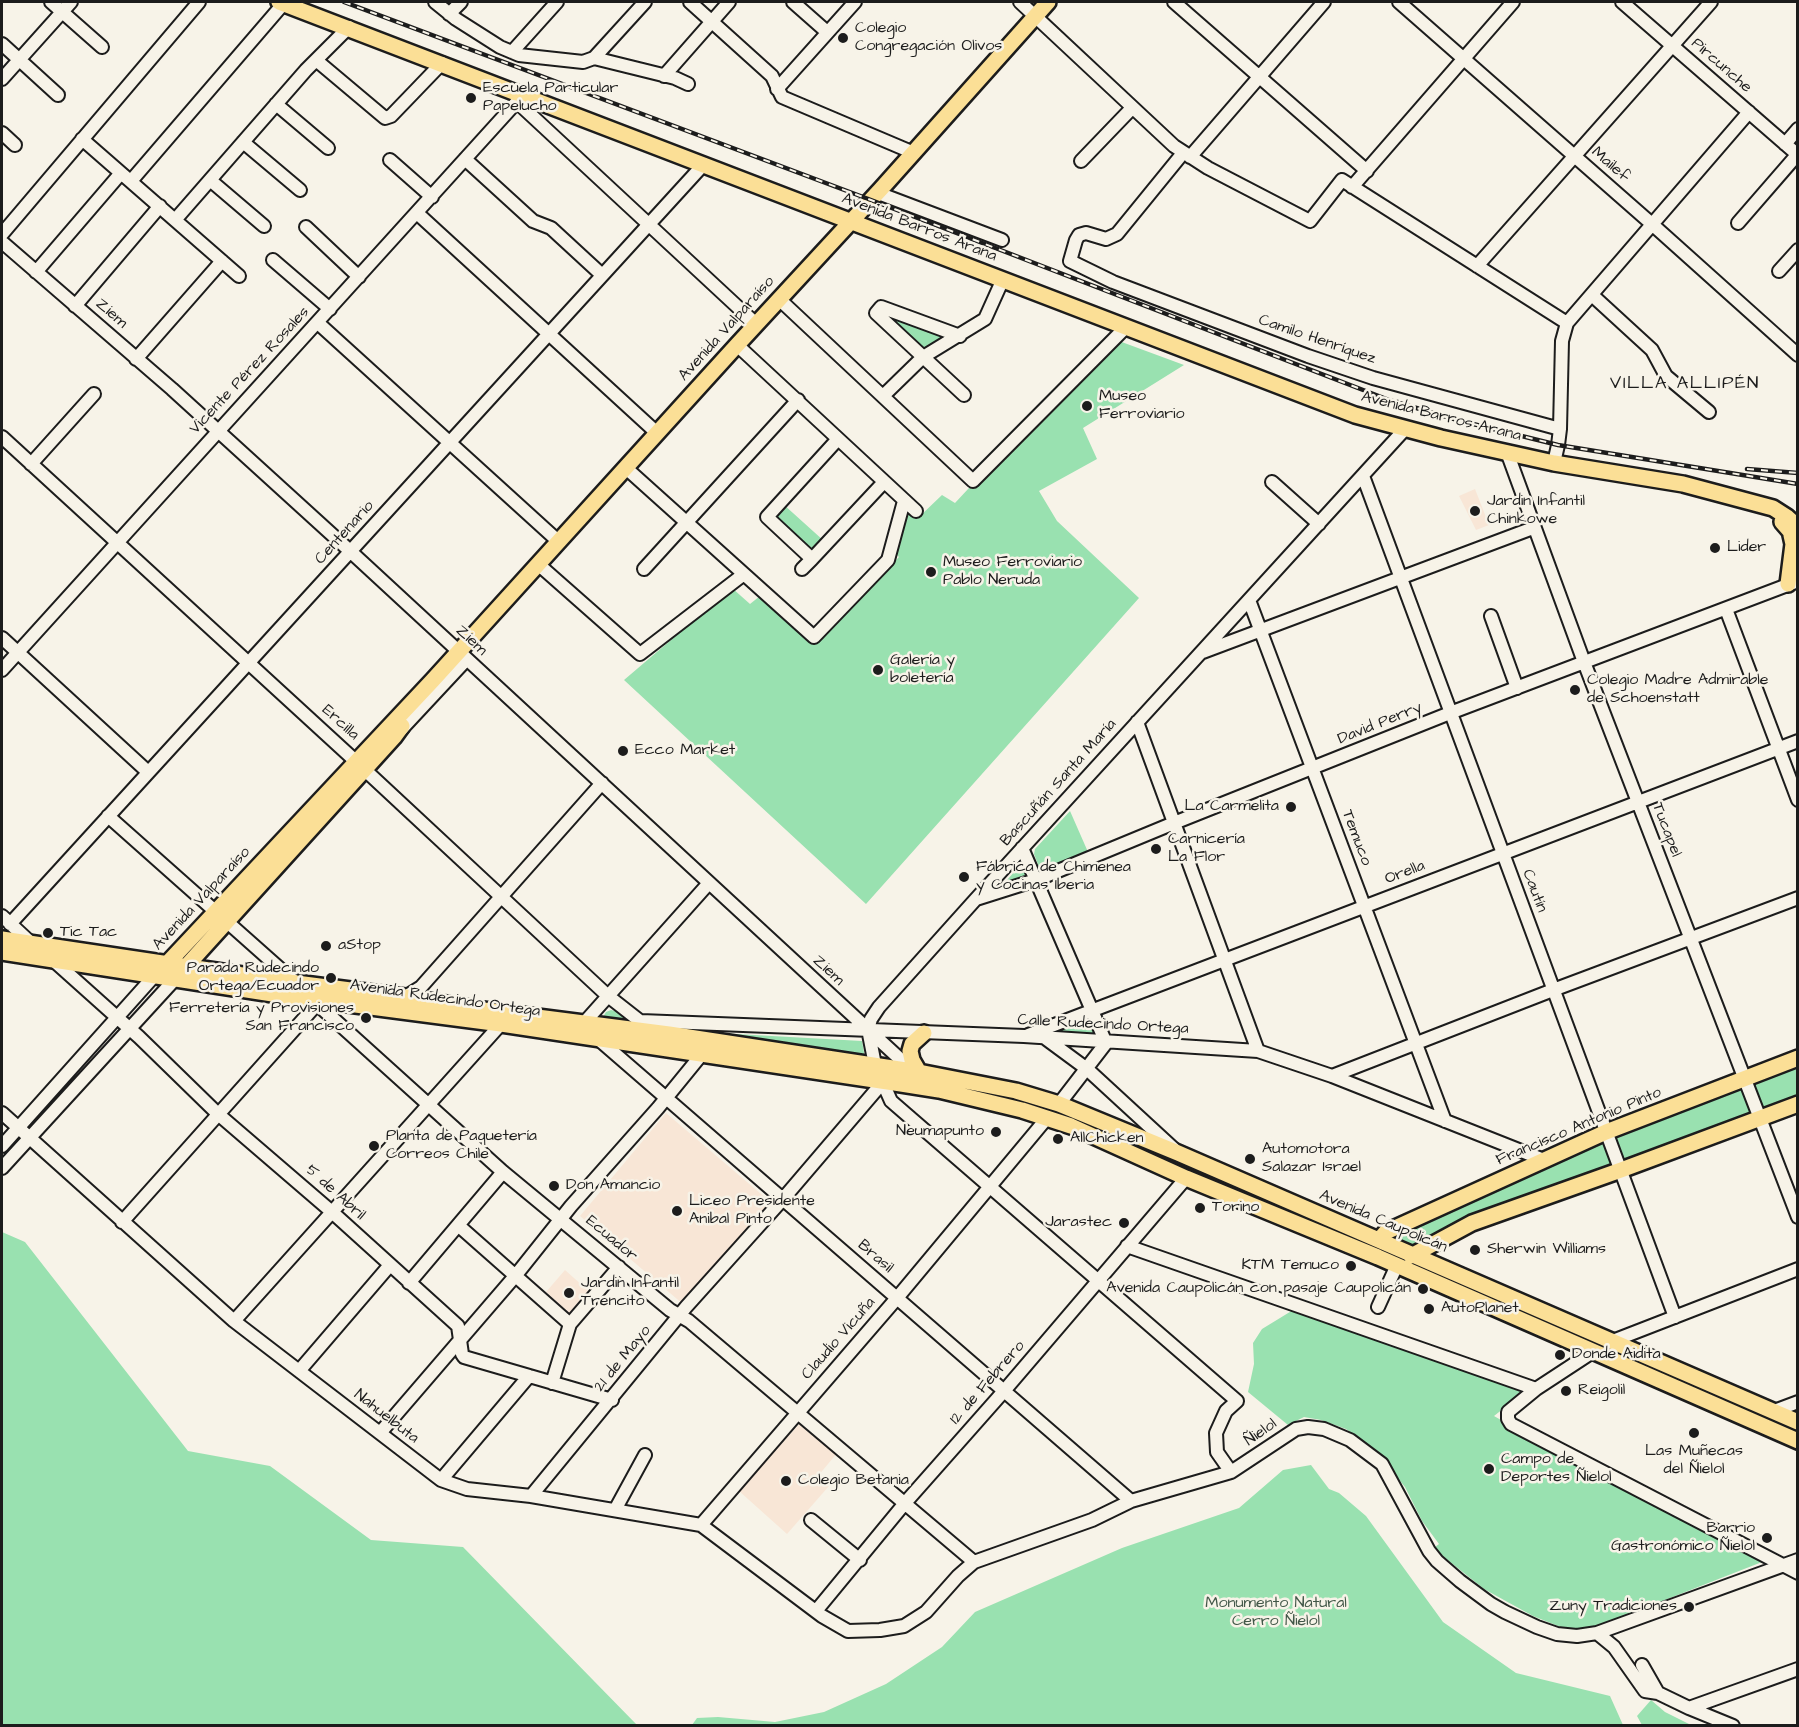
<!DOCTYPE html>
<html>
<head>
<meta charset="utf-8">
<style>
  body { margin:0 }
  #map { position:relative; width:1799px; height:1727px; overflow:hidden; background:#f7f3e8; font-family:"Architects Daughter",sans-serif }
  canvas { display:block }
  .frame { position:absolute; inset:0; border:3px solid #1c1c1c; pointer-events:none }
</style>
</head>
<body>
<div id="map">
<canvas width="1799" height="1727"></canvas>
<div class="frame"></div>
</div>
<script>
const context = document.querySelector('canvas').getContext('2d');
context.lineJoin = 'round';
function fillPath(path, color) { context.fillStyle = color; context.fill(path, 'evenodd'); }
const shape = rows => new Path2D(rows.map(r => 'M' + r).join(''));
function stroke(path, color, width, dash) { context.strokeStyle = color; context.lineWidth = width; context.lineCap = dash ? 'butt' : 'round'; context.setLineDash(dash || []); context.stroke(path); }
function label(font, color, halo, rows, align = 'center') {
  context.font = font + ' "Architects Daughter",sans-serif'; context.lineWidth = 5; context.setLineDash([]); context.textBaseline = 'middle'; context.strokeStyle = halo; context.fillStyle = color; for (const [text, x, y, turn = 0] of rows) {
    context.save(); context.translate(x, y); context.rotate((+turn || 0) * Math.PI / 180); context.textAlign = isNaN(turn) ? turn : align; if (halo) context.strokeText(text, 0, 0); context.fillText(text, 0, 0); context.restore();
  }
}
const built = shape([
  [1475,489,1489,525,1476,530,1459,496],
  [666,1113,774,1205,684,1305,580,1216],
  [565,1270,593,1295,573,1317,546,1292],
  [803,1420,838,1452,818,1476,829,1486,787,1534,739,1491]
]);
const green = shape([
  [885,311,949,335,922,351,882,314],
  [1119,341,1184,365,1083,428,1097,459,1039,491,1057,521,1139,598,866,904,624,680,732,588,750,604,760,596,813,644,899,557,896,554,909,509,919,517,942,495,955,503,995,460],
  [783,504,824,541,812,554,772,517],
  [1070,811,1088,852,1041,872,1034,854,1035,849],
  [1023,862,1029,877,999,889],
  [414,1002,964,1085,1061,1110,1797,1425,1797,1433,1596,1342,1050,1112,988,1094,960,1088],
  [611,1010,619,1012,636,1028,600,1022,606,1012],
  [1089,1014,1098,1037,1046,1034],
  [650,1025,718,1033,862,1041,865,1058,834,1054,824,1050,781,1046],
  [1797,1062,1797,1099,1606,1170,1480,1210,1412,1250,1389,1241,1391,1236,1593,1142],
  [2,1232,25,1242,188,1451,270,1466,371,1540,463,1547,637,1725,2,1725],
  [1298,1307,1528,1389,1494,1416,1548,1447,1762,1562,1578,1634,1533,1616,1484,1589,1440,1554,1435,1547,1439,1544,1422,1521,1405,1487,1376,1451,1346,1429,1321,1420,1304,1417,1288,1425,1248,1392,1254,1364,1253,1343,1262,1329],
  [1311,1465,1329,1489,1339,1493,1366,1516,1443,1622,1516,1673,1610,1696,1623,1725,692,1725,697,1718,718,1717,775,1722,824,1712,886,1684,942,1647,975,1612,1122,1548,1239,1508,1283,1470],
  [1651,1700,1665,1712,1691,1725,1642,1725,1637,1716]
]);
const minor = shape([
  [51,2,102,47],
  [435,2,456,19,500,47,519,55,583,62,594,58,675,78,688,84],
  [690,2,772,76,782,97,914,153],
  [793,2,827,32],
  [1020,2,1174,146,1208,168,1310,221,1342,180,1567,323],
  [1174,2,1367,171],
  [1399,2,1653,225,1798,355],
  [1622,2,1798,155],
  [449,14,461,2],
  [2,44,58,95],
  [512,52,557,2],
  [594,58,645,2],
  [316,60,385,118,391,116,442,63],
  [664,76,729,2],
  [2,79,71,2],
  [777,89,855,2],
  [517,102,756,324],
  [276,104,328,148],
  [2,133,15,145],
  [82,139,239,276],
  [243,142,300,190],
  [1785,144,1798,129],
  [1183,153,1117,234,1106,239,1086,233,1079,235,1076,240,1070,261,1113,282,1308,356,1373,378,1560,429],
  [1190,157,1324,2],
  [465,159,533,221,551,228,602,275],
  [390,160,432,197],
  [1081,161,1132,108],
  [210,180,264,226],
  [131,181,284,3],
  [1352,187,1513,2],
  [878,193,1002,240],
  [417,213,657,433],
  [175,220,306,70,349,27],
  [1738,223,1797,155],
  [306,227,359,277],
  [2,234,199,2],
  [2,242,172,389,350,551,913,1071],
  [273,260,330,309],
  [1477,266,1711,2],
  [1779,271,1798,250],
  [36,272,121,173],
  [1592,295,1652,350,1666,376,1709,412],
  [779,299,973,481,1126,327],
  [75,306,160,206],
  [318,323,558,541],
  [960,336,881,307,876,313,964,395],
  [737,345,916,511],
  [136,359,222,261],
  [883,396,923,357,985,319,1003,279],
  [2,437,350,756,608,996,645,1025],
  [838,439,767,517,812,559,884,482],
  [1507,452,1584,662,1798,1217],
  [1554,463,1558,445,1560,429,1562,341,1567,323,1749,112],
  [31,464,94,394],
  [626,468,814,637,888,560,904,501],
  [1363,476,1675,1317],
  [1272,482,1319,524],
  [538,564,640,654,744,574],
  [644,569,798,400],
  [802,569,812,559],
  [1249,600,1445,1121],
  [1726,609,1798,800],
  [1491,616,1517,688],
  [2,638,148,772],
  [1203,652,1533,528],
  [2,670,523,95],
  [1137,722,1258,1051],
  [398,733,467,659],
  [108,816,296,983],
  [1022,848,1106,1043,1059,1104],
  [976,899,1036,880,1174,823,1450,713,1798,581],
  [2,916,31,943],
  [10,924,704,164],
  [53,960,139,1037,218,1114,332,1212,458,1326,462,1354,464,1357,612,1400],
  [405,997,421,987,602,783],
  [317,1004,503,1172,670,1310,689,1321,974,1562],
  [641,1021,1024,1036,1258,1051,1332,1076,1544,1160],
  [584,1023,709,883],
  [1028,1035,1798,741],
  [597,1038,1131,1501],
  [1045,1038,1087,1069,1175,1150],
  [1332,1076,1553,990,1798,898],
  [2,1113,234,1321,441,1480,467,1489,531,1496,701,1525,822,1616,848,1631,880,1630,904,1626,926,1612,958,1576,974,1562,1092,1520,1131,1501,1231,1472,1296,1429,1308,1427,1324,1429,1350,1440,1382,1464,1429,1551,1437,1561,1460,1581,1491,1604,1505,1612,1537,1627,1557,1634,1577,1636,1597,1633,1798,1560],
  [2,1146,155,975],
  [2,1168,176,978],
  [122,1222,317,1004],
  [459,1226,570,1324],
  [1127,1246,1536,1389],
  [409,1283,503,1172],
  [1378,1307,1397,1265],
  [234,1321,501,1024],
  [1610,1342,1798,1269],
  [1594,1351,1536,1389,1508,1412,1508,1419,1511,1424,1798,1573],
  [299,1371,390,1265],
  [552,1383,570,1324,619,1267],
  [1774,1411,1798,1402],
  [380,1433,516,1275,571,1206,658,1108,702,1054],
  [1231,1472,1217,1452,1216,1433,1226,1411,1237,1401,891,1101,875,1065,868,1029,871,1019,879,1007,975,900,1405,429],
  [441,1480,529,1376],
  [531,1496,686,1307,783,1199,883,1082],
  [615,1510,645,1455],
  [811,1520,860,1560],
  [701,1525,897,1298,1047,1118],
  [816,1611,905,1503,1004,1391,1186,1178],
  [1597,1633,1614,1647,1645,1691,1658,1693],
  [1642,1665,1658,1693,1689,1708,1733,1726],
  [1689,1708,1798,1669]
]);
const major = shape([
  [279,2,1355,415,1441,438,1554,463,1683,484,1773,508,1787,517,1798,527],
  [1782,522,1789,530,1798,545],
  [1788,584,1793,544,1791,535],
  [2,939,296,983,405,997,483,1010,669,1034,919,1072,1016,1091,1059,1104,1178,1153,1798,1422],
  [2,952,279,995,501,1024,901,1084,939,1090,1022,1110,1071,1126,1186,1178,1378,1257,1798,1441],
  [163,968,433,680,737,345,881,189,1048,2],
  [182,971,394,737,402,726],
  [919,1072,912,1060,910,1051,912,1044,924,1033],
  [1380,1239,1386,1232,1606,1132,1798,1058],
  [1411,1256,1472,1223,1621,1170,1798,1104]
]);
const rail = shape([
  [344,2,871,200,1389,400,1461,421,1558,445,1798,484],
  [1747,469,1798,473]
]);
const markers = [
  [843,38,6,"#1c1c1c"],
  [471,98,6,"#1c1c1c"],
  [1087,406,6,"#1c1c1c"],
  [1475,511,6,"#1c1c1c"],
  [1715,548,6,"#1c1c1c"],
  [931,572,6,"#1c1c1c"],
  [878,670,6,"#1c1c1c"],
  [1575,690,6,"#1c1c1c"],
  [623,751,6,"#1c1c1c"],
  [1291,807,6,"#1c1c1c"],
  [1156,849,6,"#1c1c1c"],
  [964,877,6,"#1c1c1c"],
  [48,933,6,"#1c1c1c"],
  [326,946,6,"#1c1c1c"],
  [331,978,6,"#1c1c1c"],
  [366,1018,6,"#1c1c1c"],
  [996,1132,6,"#1c1c1c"],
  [1058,1139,6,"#1c1c1c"],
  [374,1146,6,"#1c1c1c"],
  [1250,1159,6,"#1c1c1c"],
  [554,1186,6,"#1c1c1c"],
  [1200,1208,6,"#1c1c1c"],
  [677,1211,6,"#1c1c1c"],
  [1124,1223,6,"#1c1c1c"],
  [1475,1250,6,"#1c1c1c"],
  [1351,1266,6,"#1c1c1c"],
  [1423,1289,6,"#1c1c1c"],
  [569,1293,6,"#1c1c1c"],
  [1429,1309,6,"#1c1c1c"],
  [1560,1355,6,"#1c1c1c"],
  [1566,1391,6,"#1c1c1c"],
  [1694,1433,6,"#1c1c1c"],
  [1489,1469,6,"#1c1c1c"],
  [786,1481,6,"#1c1c1c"],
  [1767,1538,6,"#1c1c1c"],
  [1689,1607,6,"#1c1c1c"]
];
const poiNames = [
  ["Colegio",855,29],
  ["Congregación Olivos",855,47],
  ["Escuela Particular",483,89],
  ["Papelucho",483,107],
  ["Museo",1099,397],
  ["Ferroviario",1099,415],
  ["Jardin Infantil",1487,502],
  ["Chinkowe",1487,520],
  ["Lider",1727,548],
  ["Museo Ferroviario",943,563],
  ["Pablo Neruda",943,581],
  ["Galería y",890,661],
  ["boletería",890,679],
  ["Colegio Madre Admirable",1587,681],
  ["de Schoenstatt",1587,699],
  ["Ecco Market",635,751],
  ["La Carmelita",1279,807,"right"],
  ["Carnicería",1168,840],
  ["La Flor",1168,858],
  ["Fábrica de Chimenea",976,868],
  ["y Cocinas Iberia",976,886],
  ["Tic Tac",60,933],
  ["aStop",338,946],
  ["Parada Rudecindo",319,969,"right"],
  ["Ortega/Ecuador",319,987,"right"],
  ["Ferretería y Provisiones",354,1009,"right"],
  ["San Francisco",354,1027,"right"],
  ["Neumapunto",984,1132,"right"],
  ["Planta de Paquetería",386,1137],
  ["Correos Chile",386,1155],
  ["AllChicken",1070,1139],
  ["Automotora",1262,1150],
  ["Salazar Israel",1262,1168],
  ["Don Amancio",566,1186],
  ["Liceo Presidente",689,1202],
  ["Anibal Pinto",689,1220],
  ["Torino",1212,1208],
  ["Jarastec",1112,1223,"right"],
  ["Sherwin Williams",1487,1250],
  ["KTM Temuco",1339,1266,"right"],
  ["Jardin Infantil",581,1284],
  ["Trencito",581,1302],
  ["Avenida Caupolicán con pasaje Caupolicán",1411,1289,"right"],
  ["AutoPlanet",1441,1309],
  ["Donde Aidita",1572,1355],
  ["Reigolil",1578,1391],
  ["Las Muñecas",1694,1452,"center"],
  ["del Ñielol",1694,1470,"center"],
  ["Campo de",1501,1460],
  ["Deportes Ñielol",1501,1478],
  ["Colegio Betania",798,1481],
  ["Barrio",1755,1529,"right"],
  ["Gastronómico Ñielol",1755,1547,"right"],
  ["Zuny Tradiciones",1677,1607,"right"]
];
const streetNames = [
  ["Pircunche",1721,66,41],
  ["Mailef",1610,165,41],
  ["Avenida Barros Arana",919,228,21],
  ["Ziem",111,314,41],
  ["Avenida Valparaíso",727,329,-48],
  ["Camilo Henríquez",1317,340,19],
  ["Vicente Pérez Rosales",250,371,-47],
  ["Avenida Barros Arana",1441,417,14],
  ["Centenario",345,533,-48],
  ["Ziem",471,641,43],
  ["Ercilla",340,723,42],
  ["David Perry",1380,724,-22],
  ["Bascuñán Santa María",1059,783,-48],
  ["Tucapel",1666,830,69],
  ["Temuco",1356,838,69],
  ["Orella",1405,873,-21],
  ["Cautín",1534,891,69],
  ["Avenida Valparaíso",202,899,-47],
  ["Ziem",828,971,43],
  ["Avenida Rudecindo Ortega",445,999,8],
  ["Calle Rudecindo Ortega",1103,1025,3],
  ["Francisco Antonio Pinto",1579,1127,-23],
  ["5 de Abril",335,1193,42],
  ["Avenida Caupolicán",1383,1222,23],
  ["Ecuador",611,1239,40],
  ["Brasil",875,1257,41],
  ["Claudio Vicuña",839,1339,-49],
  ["21 de Mayo",623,1359,-51],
  ["12 de Febrero",988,1383,-49],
  ["Nahuelbuta",386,1417,38],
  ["Ñielol",1261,1433,-35]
];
const parkNames = [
  ["Monumento Natural",1276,1604],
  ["Cerro Ñielol",1276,1622]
];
const neighbourhoodNames = [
  ["VILLA ALLIPÉN",1685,384]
];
fillPath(built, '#f8e6d6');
fillPath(green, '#99e1b0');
stroke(minor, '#1c1c1c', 16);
stroke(major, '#1c1c1c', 20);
stroke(minor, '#f7f3e8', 12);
stroke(major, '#fbdf96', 15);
stroke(rail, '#1c1c1c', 4.5);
stroke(rail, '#f7f3e8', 2, [7]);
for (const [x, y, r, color] of markers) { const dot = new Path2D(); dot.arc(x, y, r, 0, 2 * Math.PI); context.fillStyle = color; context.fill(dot); stroke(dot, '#f7f3e8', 2); }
label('16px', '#1c1c1c', '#f7f3e8', poiNames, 'left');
label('16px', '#1c1c1c', '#f7f3e8', streetNames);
label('16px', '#425748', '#f7f3e8', parkNames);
context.letterSpacing = '1.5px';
label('18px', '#1c1c1c', '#f7f3e8', neighbourhoodNames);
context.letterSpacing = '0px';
</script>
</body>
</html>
